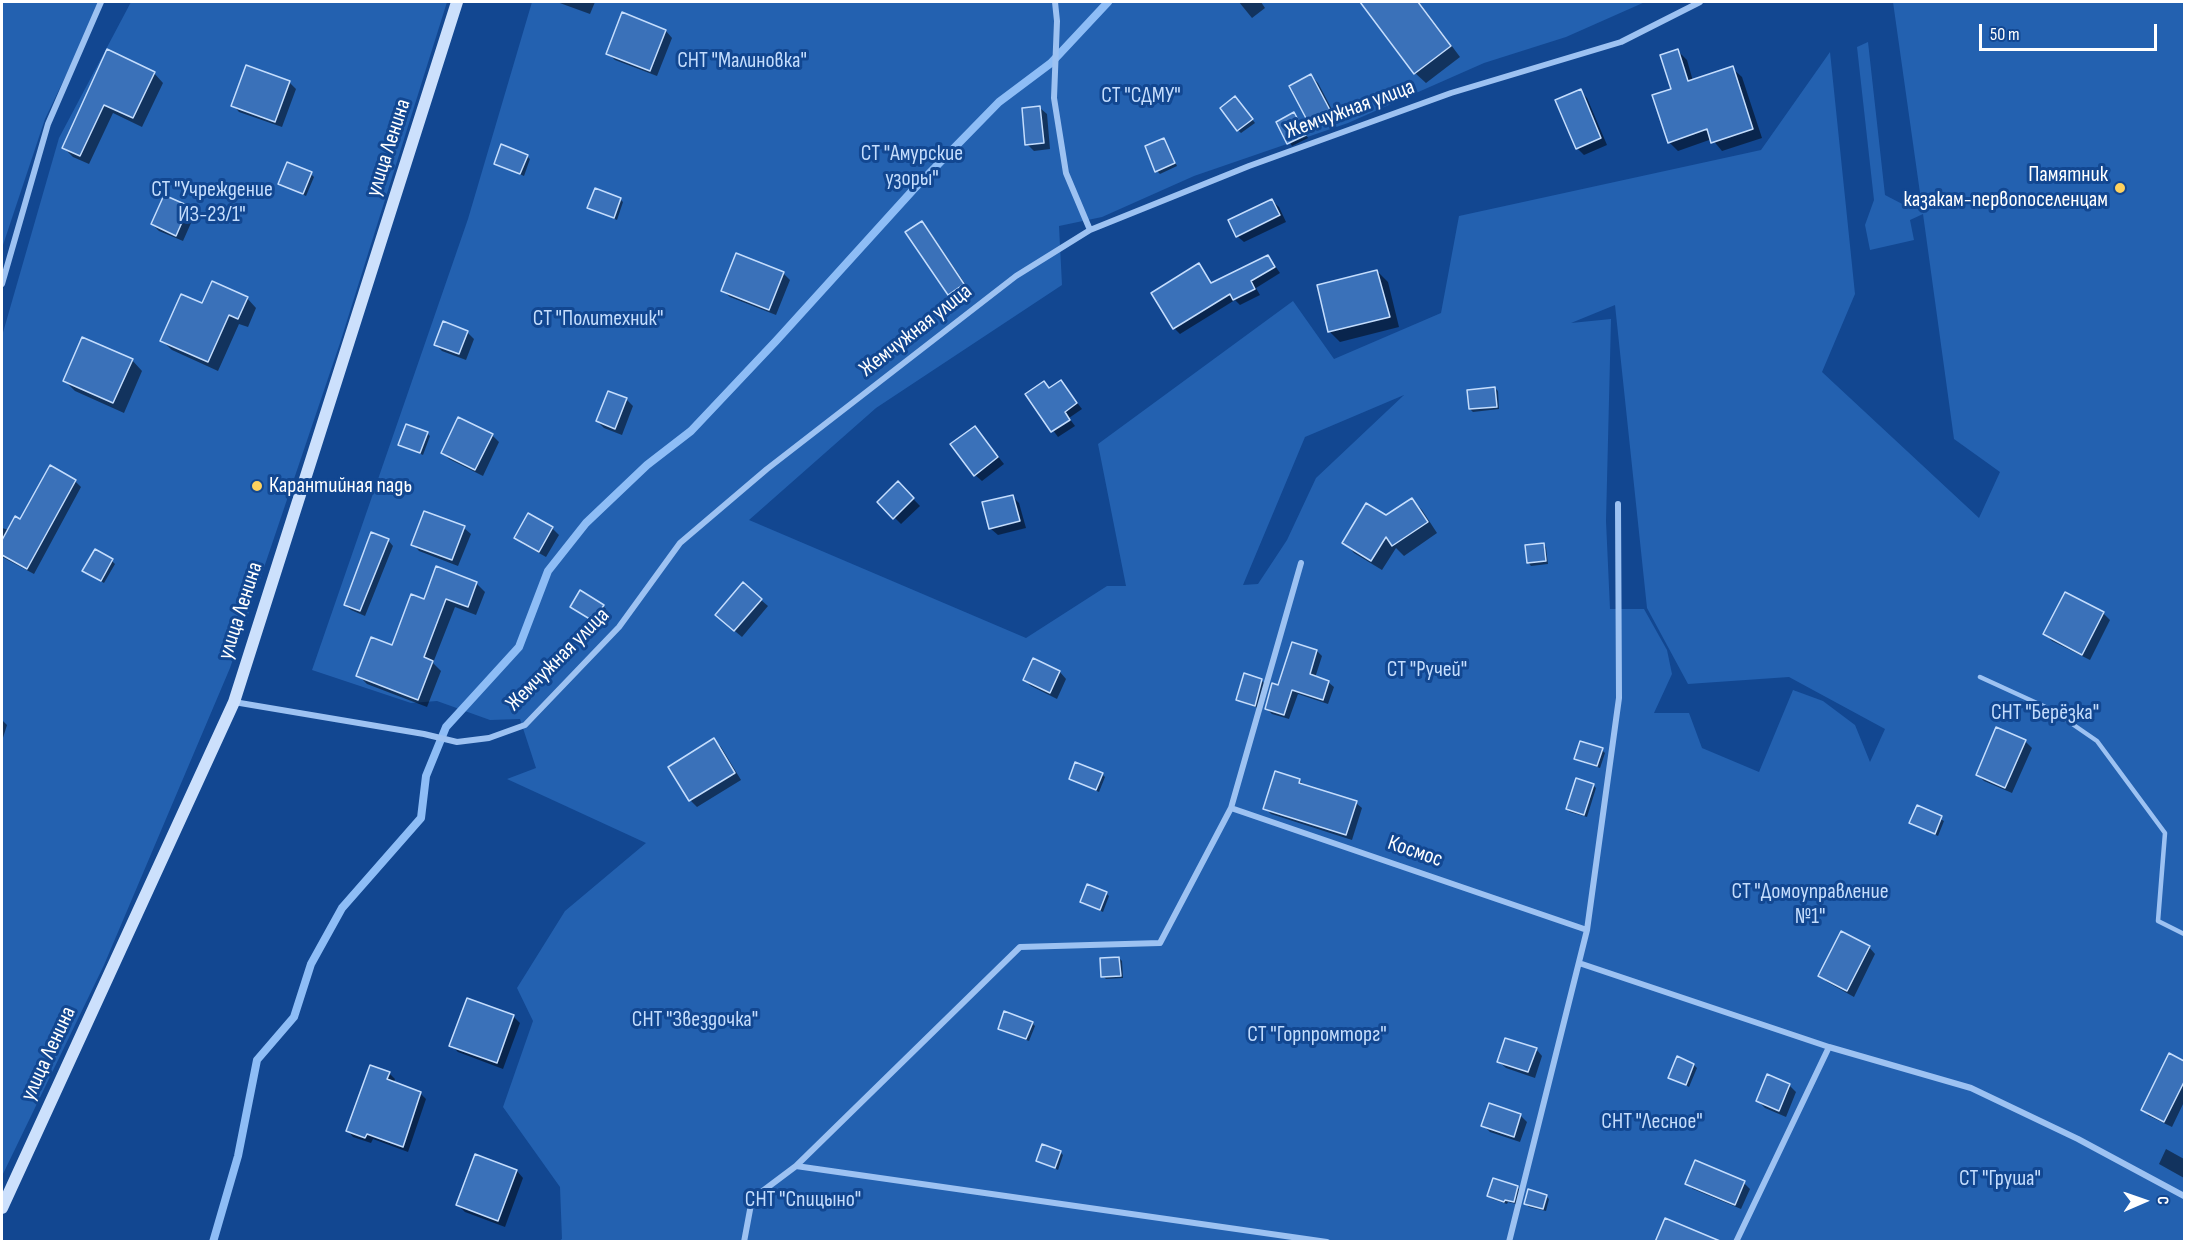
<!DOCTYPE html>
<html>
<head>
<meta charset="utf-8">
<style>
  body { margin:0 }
  #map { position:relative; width:2186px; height:1243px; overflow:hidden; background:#124791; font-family:"Sofia Sans Condensed",sans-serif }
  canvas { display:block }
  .frame { position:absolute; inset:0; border:3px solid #fff; pointer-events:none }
  .north { position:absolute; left:2114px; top:1171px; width:60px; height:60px; -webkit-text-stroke:4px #124791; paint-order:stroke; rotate:88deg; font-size:16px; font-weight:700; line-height:24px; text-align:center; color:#fff }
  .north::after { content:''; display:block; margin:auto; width:21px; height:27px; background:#fff; clip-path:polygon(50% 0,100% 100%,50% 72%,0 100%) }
  .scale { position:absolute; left:1979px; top:24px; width:178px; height:27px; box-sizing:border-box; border:3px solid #fff; border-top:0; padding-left:8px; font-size:18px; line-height:21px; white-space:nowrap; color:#fff; -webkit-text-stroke:4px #124791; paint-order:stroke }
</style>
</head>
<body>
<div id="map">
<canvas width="2186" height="1243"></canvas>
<div class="frame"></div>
<div class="north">С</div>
<div class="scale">50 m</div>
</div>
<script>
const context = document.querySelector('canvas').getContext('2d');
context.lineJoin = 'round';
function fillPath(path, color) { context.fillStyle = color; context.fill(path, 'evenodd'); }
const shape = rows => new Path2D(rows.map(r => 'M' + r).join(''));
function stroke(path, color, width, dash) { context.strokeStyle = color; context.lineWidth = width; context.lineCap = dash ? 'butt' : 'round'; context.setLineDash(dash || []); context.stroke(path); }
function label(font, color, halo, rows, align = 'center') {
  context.font = font + ' "Sofia Sans Condensed",sans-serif'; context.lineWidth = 6; context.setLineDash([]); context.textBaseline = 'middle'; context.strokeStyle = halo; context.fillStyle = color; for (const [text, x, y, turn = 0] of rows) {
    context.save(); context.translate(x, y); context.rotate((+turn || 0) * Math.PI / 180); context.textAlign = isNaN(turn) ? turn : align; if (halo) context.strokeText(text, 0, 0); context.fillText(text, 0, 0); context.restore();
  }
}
const green = shape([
  [2,2,101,2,45,119,2,248],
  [131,2,447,2,340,343,230,668,104,965,2,1176,2,336,59,138],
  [532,2,1645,2,1566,37,1484,63,1348,123,1194,176,1102,217,1059,226,1062,285,876,408,749,520,1026,638,1107,586,1126,586,1098,444,1293,301,1334,359,1441,313,1459,216,1761,150,1830,52,1855,294,1822,372,1979,518,2000,472,1954,439,1923,214,1910,220,1914,240,1870,250,1865,225,1874,200,1857,47,1868,42,1885,195,1908,207,1921,200,1893,2,2184,2,2184,1241,559,1241,562,1239,560,1187,503,1107,533,1021,517,988,565,911,646,843,507,779,536,768,520,719,490,720,437,701,411,703,312,670,468,219],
  [1615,305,1647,608,1688,684,1789,677,1885,729,1870,762,1855,725,1823,701,1793,690,1759,772,1702,748,1689,713,1654,713,1672,674,1667,650,1644,609,1610,609,1606,521,1611,319,1571,323],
  [1404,395,1316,478,1287,540,1258,584,1243,585,1305,437]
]);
const shadow = shape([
  [557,2,595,2,590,14],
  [1239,2,1261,2,1265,8,1252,18],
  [1368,2,1419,2,1460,57,1426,83,1415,73,1364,4],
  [666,31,672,38,657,76,615,60,608,53],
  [108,51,154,73,163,83,142,127,113,113,89,164,73,157,64,148],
  [1678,51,1687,60,1693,81,1732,68,1742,77,1762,138,1722,151,1712,139,1678,151,1669,142],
  [1311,76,1318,83,1336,117,1316,128,1309,121],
  [289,82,296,89,282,127,239,112,233,105],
  [1580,91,1587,98,1607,145,1584,155,1577,148],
  [1238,101,1255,123,1241,133,1238,130],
  [1040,108,1047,114,1050,149,1034,151,1027,144],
  [1297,117,1308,138,1292,146,1278,123],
  [1163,139,1177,166,1160,174,1157,171],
  [527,156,530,159,524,176,496,163],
  [311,174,314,177,306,196,280,183],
  [620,199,623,202,617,220,589,207],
  [1272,201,1279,207,1286,222,1244,242,1237,236],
  [188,207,195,214,183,241,159,231,152,224],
  [921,222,928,229,970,291,956,301,949,294],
  [1268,256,1280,273,1256,288,1260,295,1240,305,1235,300,1180,334,1174,328,1199,265,1212,284],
  [1377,271,1388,282,1399,327,1340,342,1330,332,1319,286],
  [783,273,790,280,776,315,730,297,723,291],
  [247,298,256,308,248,327,239,324,218,371,172,350,162,341,203,305],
  [467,332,474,339,466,360,442,351,435,344],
  [132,360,142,371,124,413,75,391,65,381],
  [1061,382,1082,409,1069,418,1075,426,1058,437,1027,394,1050,389],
  [1495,388,1498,391,1499,409,1473,412,1470,409],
  [626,399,633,406,622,435,604,428,597,421],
  [427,433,430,436,423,455,400,444],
  [492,435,499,442,483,476,449,459,442,452],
  [981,435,1004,464,982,481,975,475],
  [75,481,81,487,34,574,2,557,2,528,9,530],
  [898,483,920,506,901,524,879,502],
  [1012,496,1019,503,1026,528,998,535,991,529,984,503],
  [1412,500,1422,510,1437,533,1404,556,1396,548,1382,570,1354,553,1344,542],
  [464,528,471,534,458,566,419,551,413,544],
  [552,528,559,535,546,557,523,544,516,538],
  [388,540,393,546,365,616,351,610,345,605],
  [1543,544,1546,547,1548,564,1531,566,1528,562],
  [112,561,115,564,104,583,84,571],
  [437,568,477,584,485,592,476,615,455,607,433,663,441,671,427,707,367,684,358,675,393,647,424,601],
  [761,600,768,606,742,637,723,621],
  [603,606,606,609,597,623,575,609],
  [2103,613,2110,620,2090,660,2052,641,2045,634],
  [1293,643,1317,651,1322,656,1315,678,1328,682,1334,687,1328,704,1298,694,1289,719,1272,714,1266,708,1279,687],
  [1034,660,1060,672,1066,679,1057,699,1031,686,1024,680],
  [1262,681,1265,684,1258,708,1241,702,1238,699],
  [2,720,7,725,2,741],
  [714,740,721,747,741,780,697,807,691,801,670,767],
  [2025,741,2032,748,2012,793,1984,781,1978,775],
  [1602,750,1605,753,1600,768,1579,761,1576,758],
  [1102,774,1105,777,1099,792,1070,779],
  [1299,780,1305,786,1356,803,1362,808,1352,840,1271,814,1265,808],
  [1593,785,1596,788,1587,817,1570,812,1567,809],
  [1918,807,1944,821,1938,836,1911,823],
  [1106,893,1109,896,1103,912,1082,902],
  [1869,947,1875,954,1854,997,1827,982,1820,976],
  [1119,958,1122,961,1123,978,1106,979,1103,976],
  [513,1016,520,1023,503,1069,458,1052,451,1045],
  [1032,1023,1035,1026,1029,1041,1002,1031,999,1028],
  [1536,1049,1542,1056,1535,1078,1506,1068,1499,1062],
  [2170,1055,2184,1063,2184,1102,2172,1127,2149,1116,2142,1109],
  [1694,1065,1697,1068,1689,1087,1670,1077],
  [389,1073,395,1079,393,1083,420,1093,426,1099,408,1152,373,1139,371,1143,353,1137,348,1131],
  [1789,1085,1796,1092,1786,1117,1765,1108,1758,1101],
  [1520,1115,1527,1122,1520,1142,1490,1132,1483,1125],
  [2166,1149,2184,1159,2184,1178,2159,1164],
  [1060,1152,1063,1155,1058,1170,1038,1160],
  [517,1171,523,1178,505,1227,465,1212,458,1205],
  [1744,1183,1750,1189,1741,1209,1693,1189,1687,1184],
  [1517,1187,1520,1190,1516,1204,1508,1202,1507,1204,1492,1199,1489,1196],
  [1546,1196,1549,1199,1546,1211,1529,1207,1526,1204]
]);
const stream = shape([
  [213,1242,238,1156,257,1060,294,1017,311,964,342,908,421,818,426,776,446,727,519,647,548,571,586,523,647,465,691,431,776,341,913,190,999,102,1051,63,1108,2]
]);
const building = shape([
  [1360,2,1418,2,1451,46,1414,74,1360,2],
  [622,12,666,30,650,71,606,54,622,12],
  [107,49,155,72,133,118,104,105,80,156,62,148,107,49],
  [1678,49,1688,81,1733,66,1753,129,1711,143,1707,129,1668,143,1652,95,1671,89,1660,55,1678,49],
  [246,65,290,81,275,122,231,106,246,65],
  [1311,74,1330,110,1308,122,1289,86,1311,74],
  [1581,89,1601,138,1576,149,1555,100,1581,89],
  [1235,96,1253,119,1237,131,1220,108,1235,96],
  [1040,106,1044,143,1025,145,1022,108,1040,106],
  [1294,112,1306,135,1287,144,1276,122,1294,112],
  [1164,138,1175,163,1155,172,1145,146,1164,138],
  [501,144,528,155,520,174,494,164,501,144],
  [287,162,312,172,303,194,278,184,287,162],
  [595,188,621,198,614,218,587,208,595,188],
  [164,195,189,206,176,236,151,224,164,195],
  [1272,199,1280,215,1236,237,1228,220,1272,199],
  [922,221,964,284,948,295,905,232,922,221],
  [736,253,784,272,769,310,721,291,736,253],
  [1268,255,1275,267,1251,281,1255,289,1233,300,1230,294,1173,329,1151,293,1199,263,1211,283,1268,255],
  [1377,270,1390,317,1328,332,1317,285,1377,270],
  [212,281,248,297,238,319,229,315,208,362,160,341,181,294,202,303,212,281],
  [443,321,468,331,459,354,434,345,443,321],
  [82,337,133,359,113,403,63,381,82,337],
  [1061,380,1077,403,1065,412,1070,420,1051,432,1025,394,1044,381,1049,388,1061,380],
  [1495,387,1497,407,1469,409,1467,390,1495,387],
  [608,391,627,398,615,429,596,421,608,391],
  [458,417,493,434,475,470,441,453,458,417],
  [406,424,428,432,420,453,398,445,406,424],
  [975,426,998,457,974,476,950,444,975,426],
  [50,465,76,480,27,569,2,555,2,540,15,516,20,519,50,465],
  [898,481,914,498,893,519,877,502,898,481],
  [1013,495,1020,521,989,529,982,502,1013,495],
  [1412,498,1428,522,1392,546,1386,537,1371,561,1342,543,1366,503,1386,515,1412,498],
  [424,511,465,526,452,560,411,545,424,511],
  [528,513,553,527,539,552,514,538,528,513],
  [371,532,389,539,360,611,344,605,371,532],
  [1544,543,1546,561,1527,563,1525,545,1544,543],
  [95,549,113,559,101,581,82,571,95,549],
  [436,566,477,582,468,607,446,599,424,657,433,661,418,700,356,676,371,637,392,645,411,594,424,599,436,566],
  [743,582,762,599,734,631,715,615,743,582],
  [580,590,604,605,593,621,570,607,580,590],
  [2065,592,2104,612,2082,655,2043,634,2065,592],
  [1292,642,1317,650,1310,674,1329,681,1323,700,1292,690,1284,715,1265,709,1272,683,1278,685,1292,642],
  [1033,658,1060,671,1050,693,1023,680,1033,658],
  [1244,673,1262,679,1255,706,1236,700,1244,673],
  [1996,727,2026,740,2005,788,1976,775,1996,727],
  [714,738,735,773,689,801,668,767,714,738],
  [1580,741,1603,748,1597,766,1574,759,1580,741],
  [1075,762,1103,773,1096,790,1069,779,1075,762],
  [1275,771,1300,779,1299,783,1357,801,1346,835,1263,809,1275,771],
  [1576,778,1594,784,1584,815,1566,809,1576,778],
  [1917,805,1942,816,1935,834,1909,823,1917,805],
  [1087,884,1107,892,1100,910,1080,902,1087,884],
  [1841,931,1870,946,1847,991,1818,976,1841,931],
  [1119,957,1121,976,1101,977,1100,958,1119,957],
  [467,998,514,1015,497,1063,449,1046,467,998],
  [1004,1011,1033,1022,1026,1039,998,1029,1004,1011],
  [1505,1038,1537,1048,1528,1072,1497,1062,1505,1038],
  [2169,1053,2184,1061,2184,1082,2164,1122,2141,1110,2169,1053],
  [1677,1056,1694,1064,1686,1085,1668,1078,1677,1056],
  [370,1065,390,1072,387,1079,421,1092,403,1147,367,1134,365,1138,346,1131,370,1065],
  [1767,1074,1790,1084,1779,1111,1756,1101,1767,1074],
  [1489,1103,1521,1114,1514,1137,1481,1126,1489,1103],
  [1042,1144,1061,1151,1055,1168,1036,1161,1042,1144],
  [475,1154,517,1170,498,1221,456,1205,475,1154],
  [1695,1160,1745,1181,1735,1205,1685,1184,1695,1160],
  [1493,1178,1518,1186,1514,1202,1505,1200,1504,1202,1487,1196,1493,1178],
  [1528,1189,1547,1195,1543,1209,1524,1204,1528,1189],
  [1665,1218,1720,1241,1720,1242,1655,1242,1665,1218]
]);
const lane = shape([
  [1980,677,2052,710,2097,741,2165,833,2158,921,2184,934]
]);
const street = shape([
  [1055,2,1057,21,1054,98,1066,173,1090,230],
  [2,284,48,124,101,2],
  [234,702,424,734,457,742,489,738,525,725,619,627,680,543,767,469,1016,276,1090,230,1249,166,1451,93,1621,42,1700,2],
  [1231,808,1587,930],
  [1579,963,1829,1047,1971,1088,2078,1139,2184,1196],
  [796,1166,1327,1242],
  [744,1242,752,1199,796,1166,1020,947,1160,943,1231,808,1301,563],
  [1509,1242,1587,930,1619,698,1618,504],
  [1736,1242,1829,1047]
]);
const secondary = shape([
  [2,1208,234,702,457,2]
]);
const markers = [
  [2120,188,6,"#ffd25e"],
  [257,486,6,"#ffd25e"]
];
const parkNames = [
  ["СНТ \"Малиновка\"",742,61],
  ["СТ \"СДМУ\"",1141,96],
  ["СТ \"Амурские",912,154],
  ["узоры\"",912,179],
  ["СТ \"Учреждение",212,190],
  ["ИЗ-23/1\"",212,215],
  ["СТ \"Политехник\"",598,319],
  ["СТ \"Ручей\"",1427,670],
  ["СНТ \"Берёзка\"",2045,713],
  ["СТ \"Домоуправление",1810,892],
  ["№1\"",1810,917],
  ["СНТ \"Звездочка\"",695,1020],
  ["СТ \"Горпромторг\"",1317,1035],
  ["СНТ \"Лесное\"",1652,1122],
  ["СТ \"Груша\"",2000,1179],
  ["СНТ \"Спицыно\"",803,1200]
];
const streetNames = [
  ["Жемчужная улица",1350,110,-20],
  ["улица Ленина",389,148,-72],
  ["Жемчужная улица",916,331,-38],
  ["улица Ленина",241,611,-72],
  ["Жемчужная улица",558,660,-45],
  ["Космос",1415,852,19],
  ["улица Ленина",49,1054,-65]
];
const poiNames = [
  ["Памятник",2108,175],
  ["казакам-первопоселенцам",2108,200],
  ["Карантийная падь",269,486,"left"]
];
fillPath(green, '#2361b0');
fillPath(shadow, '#0007');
stroke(stream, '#8ebdf6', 8);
fillPath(building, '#3a71b9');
stroke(building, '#c4ddfd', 1.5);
stroke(lane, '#9dc2f2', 4.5);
stroke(street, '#9dc2f2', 6);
stroke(secondary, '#cce0fc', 12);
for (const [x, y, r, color] of markers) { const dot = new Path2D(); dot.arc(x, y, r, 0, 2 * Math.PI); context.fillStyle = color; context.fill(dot); stroke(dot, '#124791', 2); }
label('22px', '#c4ddfd', '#124791', parkNames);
label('22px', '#fff', '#124791', streetNames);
label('22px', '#fff', '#124791', poiNames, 'right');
</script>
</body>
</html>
